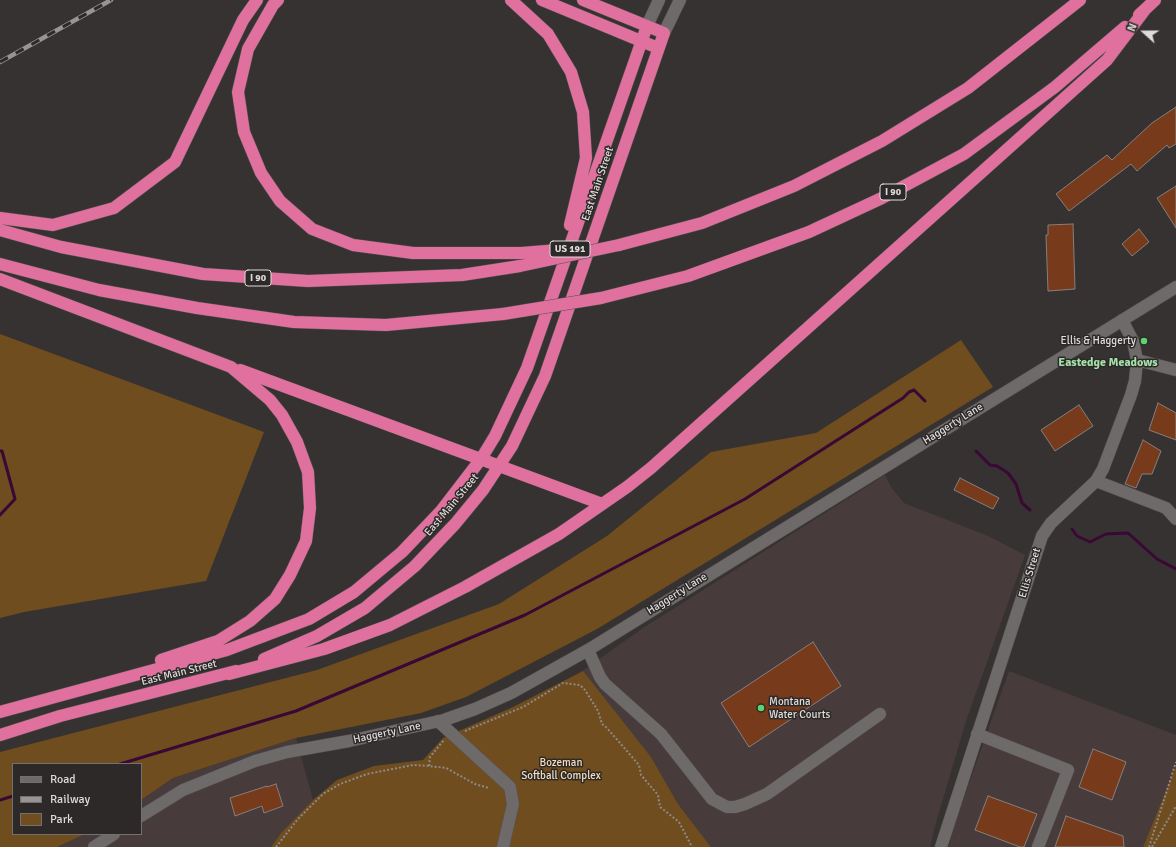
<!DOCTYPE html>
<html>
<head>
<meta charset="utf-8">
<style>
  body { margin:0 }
  #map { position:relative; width:1176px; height:847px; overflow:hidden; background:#373232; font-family:Signika,sans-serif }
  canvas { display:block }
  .legend { position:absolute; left:12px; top:763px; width:130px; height:72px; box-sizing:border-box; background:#2c2928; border:1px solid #737070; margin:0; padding:5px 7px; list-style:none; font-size:12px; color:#dedbdb }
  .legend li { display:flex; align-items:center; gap:8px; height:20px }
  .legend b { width:20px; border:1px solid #737070 }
  .north { position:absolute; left:1124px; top:12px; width:40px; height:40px; -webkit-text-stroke:3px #2c2928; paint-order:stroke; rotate:291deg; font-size:11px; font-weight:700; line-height:16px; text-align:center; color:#dedbdb }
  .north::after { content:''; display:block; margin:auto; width:14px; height:18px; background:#dedbdb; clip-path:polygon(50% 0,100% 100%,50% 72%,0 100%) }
</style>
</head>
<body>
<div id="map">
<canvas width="1176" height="847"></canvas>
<ul class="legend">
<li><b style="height:5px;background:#6e6a69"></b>Road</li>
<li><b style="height:5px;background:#989494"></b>Railway</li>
<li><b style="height:11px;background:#6f4d1e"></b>Park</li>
</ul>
<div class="north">N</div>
</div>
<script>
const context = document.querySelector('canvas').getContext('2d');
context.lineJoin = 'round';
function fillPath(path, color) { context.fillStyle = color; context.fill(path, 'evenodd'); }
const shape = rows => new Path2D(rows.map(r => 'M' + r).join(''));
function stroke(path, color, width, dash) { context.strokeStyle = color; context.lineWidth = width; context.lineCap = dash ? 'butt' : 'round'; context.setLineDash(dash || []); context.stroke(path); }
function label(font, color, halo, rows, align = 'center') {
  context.font = font + ' Signika,sans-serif'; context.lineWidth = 3; context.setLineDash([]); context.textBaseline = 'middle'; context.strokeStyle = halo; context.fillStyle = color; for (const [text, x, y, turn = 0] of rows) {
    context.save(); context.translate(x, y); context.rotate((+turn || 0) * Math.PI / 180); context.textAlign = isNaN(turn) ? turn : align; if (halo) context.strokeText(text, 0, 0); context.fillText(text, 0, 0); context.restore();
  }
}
const built = shape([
  [885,475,891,487,904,503,988,536,1025,555,966,721,935,826,930,847,711,847,678,804,651,757,578,674,643,628],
  [1009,671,1176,735,1176,766,1143,847,949,847,952,831],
  [296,738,313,800,281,833,271,847,57,847,85,834,141,834,141,800,173,778]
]);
const green = shape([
  [0,334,264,432,206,581,24,612,0,618],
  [961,340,993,387,597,629,466,697,421,713,296,738,173,778,141,800,141,764,13,764,13,834,85,834,57,847,0,847,0,752,317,670,499,604,607,536,711,452,816,433],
  [583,671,651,757,678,804,711,847,271,847,281,833,313,800,337,780,374,766,423,760,443,738,513,707],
  [1176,766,1176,847,1143,847]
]);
const stream = shape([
  [0,451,2,451,15,499,0,515],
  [976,451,990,465,997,466,1008,473,1016,484,1022,503,1030,510],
  [1072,529,1077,536,1090,542,1106,534,1128,533,1157,559,1176,569],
  [120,764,296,711,525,615,745,499,903,398,909,392,914,390,925,401],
  [0,800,13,796]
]);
const building = shape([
  [1176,107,1176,144,1169,148,1167,145,1137,171,1131,164,1069,211,1056,194,1107,155,1112,160,1152,123,1176,107],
  [1176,186,1176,228,1157,198,1176,186],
  [1073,224,1075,289,1048,291,1046,235,1048,235,1048,225,1073,224],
  [1139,229,1149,242,1132,256,1122,244,1139,229],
  [1158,403,1176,413,1176,440,1149,430,1158,403],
  [1079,405,1093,426,1055,451,1041,430,1079,405],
  [1143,440,1161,451,1152,474,1142,474,1136,488,1125,484,1143,440],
  [960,478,999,498,993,509,954,490,960,478],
  [813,642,841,686,749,747,721,703,813,642],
  [1093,749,1126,762,1112,800,1079,787,1093,749],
  [276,784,283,806,264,813,262,806,235,816,230,798,267,786,267,787,276,784],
  [988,796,1037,814,1024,847,1020,847,975,830,988,796],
  [1066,816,1123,836,1124,847,1055,847,1066,816]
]);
const path = shape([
  [465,731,523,707,563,683,580,685,585,690,598,711,602,724,607,728,639,765,641,775,658,795,660,807,679,822,692,847],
  [429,766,430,757,444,740],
  [276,847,298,819,323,794,340,784,367,774,413,765,429,766,446,768,475,784,489,788],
  [1149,847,1176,762],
  [1152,847,1176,806]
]);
const minor = shape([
  [647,26,659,0],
  [664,33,680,0],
  [1137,360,1176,370],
  [1096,481,1166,508,1176,519],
  [588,650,600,677,605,684,661,734,712,799,727,807,735,807,745,804,767,794,880,714],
  [438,721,510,787,513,804,503,847],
  [977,734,1068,770,1038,847],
  [141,816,183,790,255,761,287,752,349,741,444,720,475,709,511,693,588,650,1176,287],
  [94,847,114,834],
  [941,847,1042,536,1051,523,1096,481,1103,469,1131,395,1135,381,1137,360,1133,341,1122,320]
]);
const highway = shape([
  [278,0,273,5,248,49,238,92,244,132,261,173,280,201,312,229,353,245,413,253,522,253],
  [511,0,548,34,571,72,583,112,586,158,570,225],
  [542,0,658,48],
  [1139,15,1155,0],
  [0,218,53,225,114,208,175,162,243,20,257,0],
  [0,230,61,247,203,274,308,281,462,275,520,266],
  [619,245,702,223,794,186,882,141,968,88,1080,0],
  [0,264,99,290,197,308,294,322,386,325,503,314],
  [0,279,231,367,270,400,282,415,297,442,308,472,310,508,306,541,290,575,275,599,250,621,218,641,161,660],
  [601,298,688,276,809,232,882,198,964,154,1055,87,1125,27],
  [240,370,602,504],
  [264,659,317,636,365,608,415,566,455,524,483,490,512,446,545,376,664,33,583,0],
  [229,674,324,649,390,625,465,587,559,534,627,487,651,468,1107,60,1144,11],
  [0,712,227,650,309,619,354,592,402,552,441,511,481,459,495,436,527,368,647,26],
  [0,735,60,716,236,671]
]);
const rail = shape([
  [0,62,111,0]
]);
const highwayBridge = shape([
  [522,253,570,249],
  [520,266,619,245],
  [503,314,601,298]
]);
const markers = [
  [1144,341,4,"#5ad56f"],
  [761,708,4,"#5ad56f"]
];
const shields = [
  [893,192,26],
  [570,249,40],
  [258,278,26]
];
const shieldNames = [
  ["I 90",893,192],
  ["US 191",570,249],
  ["I 90",258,278]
];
const streetNames = [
  ["East Main Street",598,184,-71],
  ["Haggerty Lane",953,424,-32],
  ["East Main Street",452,505,-50],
  ["Ellis Street",1030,573,-73],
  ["Haggerty Lane",677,594,-32],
  ["East Main Street",179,673,-14],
  ["Haggerty Lane",387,733,-12]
];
const poiNames = [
  ["Ellis & Haggerty",1136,341],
  ["Montana",769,702,"left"],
  ["Water Courts",769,715,"left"]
];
const parkNames = [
  ["Bozeman",561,763],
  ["Softball Complex",561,776]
];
const neighbourhoodNames = [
  ["Eastedge Meadows",1108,363]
];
fillPath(built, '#473b3b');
fillPath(green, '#6f4d1e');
stroke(stream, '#390835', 3);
fillPath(building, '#773a1a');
stroke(building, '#84807e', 1);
stroke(minor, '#545050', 13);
stroke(highway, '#545050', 13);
stroke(path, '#8e8a8a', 2, [2, 2]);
stroke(minor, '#6e6a69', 12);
stroke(highway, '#e0719e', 12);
stroke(rail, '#989494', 4.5);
stroke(rail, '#2c2928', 3, [9]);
stroke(highwayBridge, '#545050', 13, []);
stroke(highwayBridge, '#e0719e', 12);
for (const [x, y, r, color] of markers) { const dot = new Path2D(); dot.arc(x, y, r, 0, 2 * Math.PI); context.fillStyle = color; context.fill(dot); stroke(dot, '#2c2928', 1.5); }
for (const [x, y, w] of shields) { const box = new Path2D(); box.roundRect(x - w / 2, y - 8, w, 16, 3); context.fillStyle = '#2c2928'; context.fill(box); stroke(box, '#dedbdb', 1); }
label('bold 10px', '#dedbdb', null, shieldNames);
label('11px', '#dedbdb', '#2c2928', streetNames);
label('11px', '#dedbdb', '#2c2928', poiNames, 'right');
label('11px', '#f7ddbe', '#2c2928', parkNames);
label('bold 12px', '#a3e1a8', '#2c2928', neighbourhoodNames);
</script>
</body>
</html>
